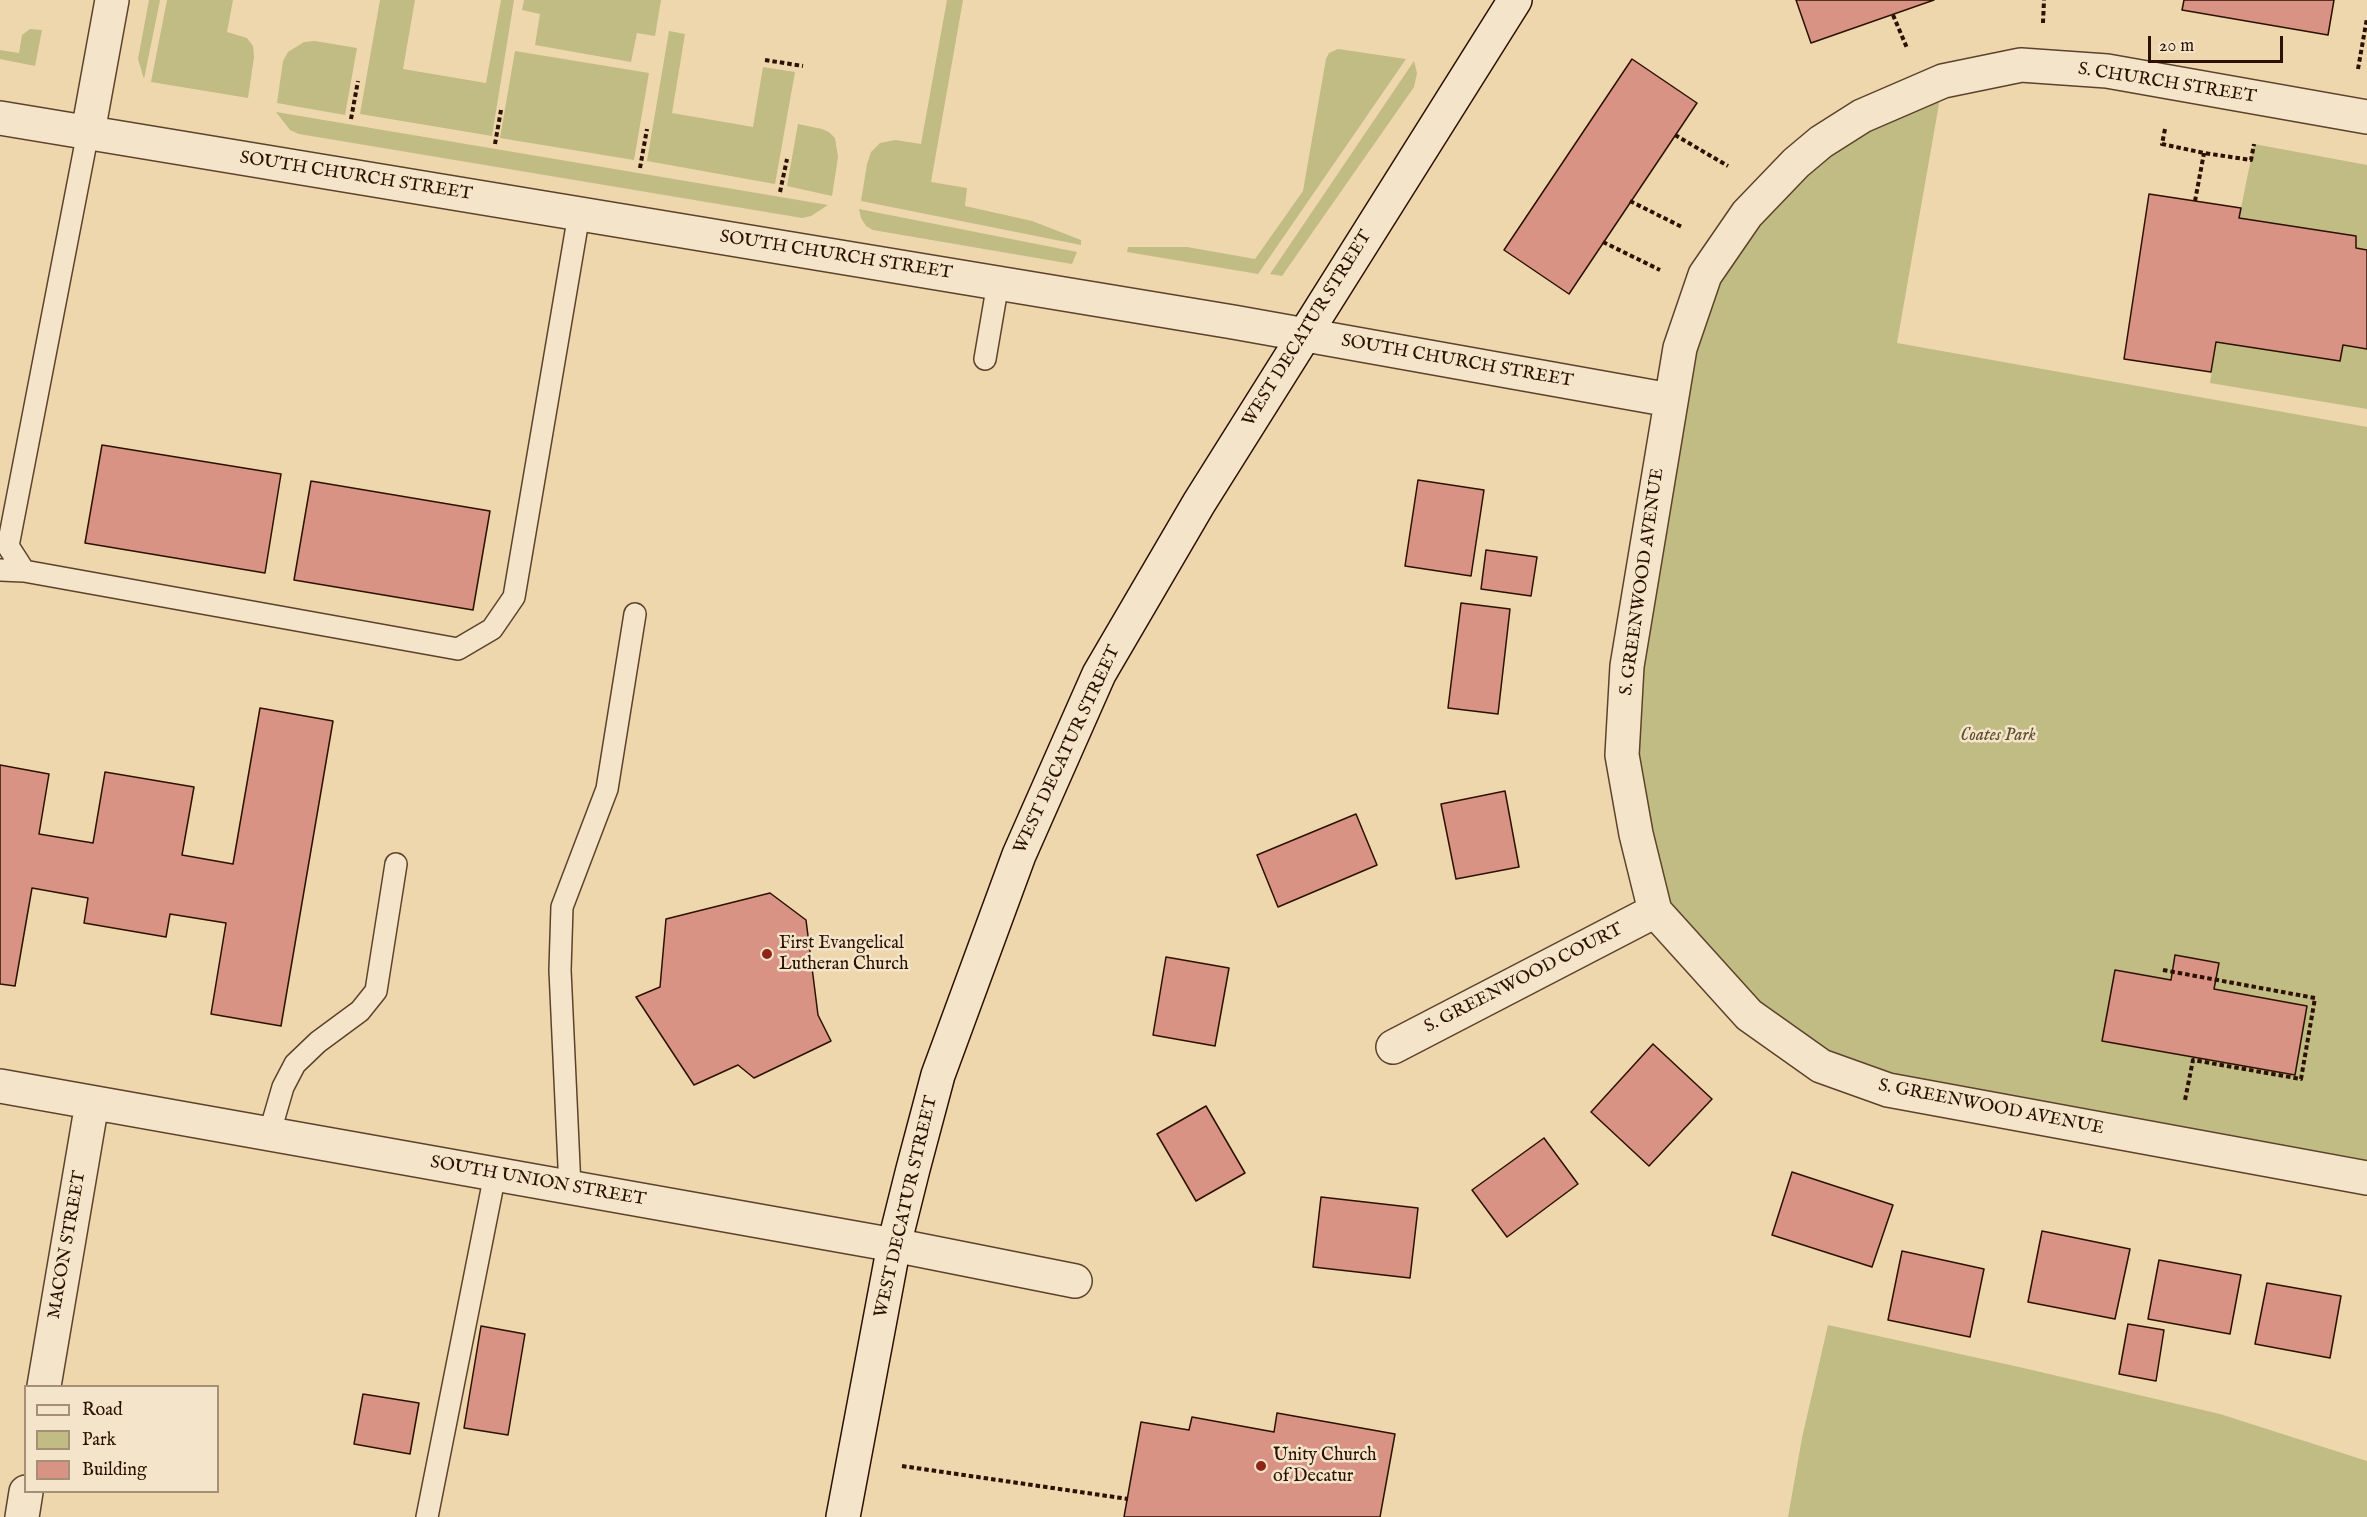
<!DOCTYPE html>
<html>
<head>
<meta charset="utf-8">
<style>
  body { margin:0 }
  #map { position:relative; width:2367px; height:1517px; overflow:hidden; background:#eed7ad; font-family:"IM FELL English",serif }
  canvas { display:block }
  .legend { position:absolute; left:24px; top:1385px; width:195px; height:108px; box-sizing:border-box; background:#f4e5ca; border:2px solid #a49079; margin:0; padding:8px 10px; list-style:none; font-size:18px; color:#2c1100 }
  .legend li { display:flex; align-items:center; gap:12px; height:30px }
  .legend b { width:30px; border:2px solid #a49079 }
  .scale { position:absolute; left:2148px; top:36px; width:135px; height:27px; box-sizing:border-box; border:3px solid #2c1100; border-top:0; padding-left:8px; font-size:18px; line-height:21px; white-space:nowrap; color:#2c1100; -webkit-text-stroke:4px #f4e5ca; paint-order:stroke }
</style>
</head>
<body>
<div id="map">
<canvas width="2367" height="1517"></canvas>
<ul class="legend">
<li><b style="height:8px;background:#f4e5ca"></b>Road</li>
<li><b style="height:16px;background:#c0bc84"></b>Park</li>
<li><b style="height:16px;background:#d89384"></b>Building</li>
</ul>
<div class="scale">20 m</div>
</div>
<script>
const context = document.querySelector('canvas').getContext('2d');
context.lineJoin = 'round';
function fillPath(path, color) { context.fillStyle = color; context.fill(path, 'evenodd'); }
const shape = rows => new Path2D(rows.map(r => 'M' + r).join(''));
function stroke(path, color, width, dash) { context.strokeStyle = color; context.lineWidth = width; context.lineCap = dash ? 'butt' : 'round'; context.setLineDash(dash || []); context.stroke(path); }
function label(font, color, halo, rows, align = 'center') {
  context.font = font + ' "IM FELL English",serif'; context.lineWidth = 5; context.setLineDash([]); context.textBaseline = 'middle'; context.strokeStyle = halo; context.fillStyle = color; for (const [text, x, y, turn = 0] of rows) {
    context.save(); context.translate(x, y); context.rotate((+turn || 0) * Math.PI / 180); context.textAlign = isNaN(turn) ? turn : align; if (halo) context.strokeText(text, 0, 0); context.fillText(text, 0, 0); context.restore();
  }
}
const green = shape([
  [149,0,160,0,144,79,138,59],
  [167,0,233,0,227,32,247,38,253,46,254,57,248,98,151,82],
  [380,0,415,0,403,69,486,83,501,0,514,0,492,136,360,114],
  [524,0,661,0,655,36,637,33,631,62,535,45,540,14,522,10],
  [947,0,963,0,931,182,967,188,965,206,1032,221,1081,240,1081,245,861,201,867,164,871,152,880,143,895,140,921,144],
  [30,29,42,30,35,66,0,59,0,50,19,53,22,35],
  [669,31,685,34,672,113,753,127,763,67,795,72,775,184,647,161],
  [315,41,357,48,345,115,277,103,283,61,288,52,304,42],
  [1338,49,1406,59,1258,274,1127,252,1128,247,1187,247,1255,259,1303,191,1326,59,1329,53],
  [515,51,649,73,634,160,500,138],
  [1414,61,1417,73,1414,87,1282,276,1270,274],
  [1943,81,1897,343,2367,427,2367,1179,1821,1066,1655,911,1622,755,1705,275,1796,163],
  [276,112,828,205,811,216,802,218,299,134,290,130],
  [798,124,822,129,829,132,835,138,838,157,832,196,787,186],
  [2254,144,2367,165,2367,250,2356,248,2356,237,2239,218],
  [859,209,1077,252,1072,264,873,230,866,226,861,218],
  [2216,342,2339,361,2343,345,2367,349,2367,409,2210,383],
  [1828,1325,2019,1367,2220,1414,2367,1461,2367,1517,1788,1517,1802,1438]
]);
const building = shape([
  [1796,0,1934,0,1811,43,1796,0],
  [2184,0,2334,0,2328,35,2182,10,2184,0],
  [1632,59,1697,103,1569,294,1504,250,1632,59],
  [2149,194,2241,208,2239,218,2356,236,2356,248,2367,250,2367,349,2343,345,2340,361,2216,342,2211,372,2124,359,2149,194],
  [102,445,281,474,265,573,85,543,102,445],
  [1418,480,1484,490,1471,576,1405,566,1418,480],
  [311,481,490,511,473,610,294,580,311,481],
  [1486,550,1537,557,1531,596,1481,589,1486,550],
  [1461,603,1510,609,1498,714,1448,708,1461,603],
  [260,708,333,721,281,1026,211,1014,226,923,170,914,166,937,84,923,88,898,32,888,15,986,0,984,0,765,49,774,39,834,93,843,105,772,194,787,182,855,233,864,260,708],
  [1505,791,1519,867,1456,879,1441,804,1505,791],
  [1356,814,1377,865,1278,907,1257,855,1356,814],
  [770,893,806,920,818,1015,831,1041,754,1078,738,1065,694,1085,636,997,660,987,666,919,770,893],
  [2175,955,2219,963,2214,989,2307,1006,2295,1075,2102,1041,2115,970,2171,980,2175,955],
  [1166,957,1229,968,1215,1046,1153,1035,1166,957],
  [1653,1044,1712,1099,1649,1166,1591,1112,1653,1044],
  [1206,1106,1245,1173,1196,1201,1157,1134,1206,1106],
  [1544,1138,1578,1184,1507,1237,1472,1190,1544,1138],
  [1792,1172,1893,1205,1872,1267,1772,1235,1792,1172],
  [1321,1197,1418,1208,1410,1278,1313,1267,1321,1197],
  [2042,1231,2130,1249,2115,1319,2028,1302,2042,1231],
  [1902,1251,1984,1269,1970,1337,1888,1320,1902,1251],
  [2159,1260,2241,1275,2230,1334,2148,1319,2159,1260],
  [2267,1283,2341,1296,2330,1358,2255,1344,2267,1283],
  [2128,1324,2164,1330,2156,1381,2119,1374,2128,1324],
  [481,1326,525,1334,508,1435,464,1428,481,1326],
  [363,1394,419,1403,410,1454,354,1444,363,1394],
  [1277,1413,1395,1434,1380,1517,1124,1517,1141,1422,1189,1430,1192,1417,1274,1432,1277,1413]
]);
const path = shape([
  [1893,15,1907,48],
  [2043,23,2044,0],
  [765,60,803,66],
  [2358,69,2367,18],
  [351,119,358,81],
  [2165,129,2162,144,2204,153,2251,160,2254,144],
  [1675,135,1728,166],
  [495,144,501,110],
  [640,168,647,129],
  [780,192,787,159],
  [1630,201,1682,227],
  [2195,201,2204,153],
  [1603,242,1660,270],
  [2163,970,2315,998,2301,1079,2193,1060,2185,1100],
  [902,1466,1128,1499]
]);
const lane = shape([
  [88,132,8,546,24,571,458,649,492,629,514,597,579,214],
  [985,359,998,283],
  [0,570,24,571],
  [269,1135,283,1087,295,1064,318,1042,360,1011,376,991,396,864],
  [570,1188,560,970,562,907,607,789,635,614],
  [427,1517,495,1174]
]);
const street = shape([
  [2367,117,2107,71,2021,65,1943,81,1862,116,1821,142,1796,163,1747,214,1705,275,1680,348,1627,666,1622,755,1636,834,1655,911,1749,1015,1821,1066,1888,1090,2367,1178],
  [0,118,1233,322,1670,400],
  [88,132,112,0],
  [1393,1047,1655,911],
  [0,1086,894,1245,1075,1281],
  [44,1386,92,1103],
  [22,1517,26,1492]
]);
const secondary = shape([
  [843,1517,894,1245,913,1169,938,1075,1019,855,1099,674,1199,503,1515,0]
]);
const markers = [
  [767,954,6,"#8f2418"],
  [1261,1466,6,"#8f2418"]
];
const streetNames = [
  ["S. CHURCH STREET",2167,84,9],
  ["SOUTH CHURCH STREET",356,177,9],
  ["SOUTH CHURCH STREET",836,256,9],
  ["WEST DECATUR STREET",1308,329,-58],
  ["SOUTH CHURCH STREET",1457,362,10],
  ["S. GREENWOOD AVENUE",1643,582,-82],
  ["WEST DECATUR STREET",1068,750,-65],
  ["S. GREENWOOD COURT",1524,979,-27],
  ["S. GREENWOOD AVENUE",1991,1108,11],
  ["SOUTH UNION STREET",538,1182,10],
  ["WEST DECATUR STREET",907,1207,-77],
  ["MACON STREET",68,1245,-80]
];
const parkNames = [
  ["Coates Park",1998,736]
];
const poiNames = [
  ["First Evangelical",779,944],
  ["Lutheran Church",779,965],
  ["Unity Church",1273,1456],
  ["of Decatur",1273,1477]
];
fillPath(green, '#c0bc84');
fillPath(building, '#d89384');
stroke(building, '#2c1100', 1.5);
stroke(lane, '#5c422b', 24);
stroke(street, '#5c422b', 36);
stroke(secondary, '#2c1100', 36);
stroke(path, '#2c1100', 4, [4.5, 3]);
stroke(lane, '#f4e5ca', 21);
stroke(street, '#f4e5ca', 33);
stroke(secondary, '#f4e5ca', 33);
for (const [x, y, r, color] of markers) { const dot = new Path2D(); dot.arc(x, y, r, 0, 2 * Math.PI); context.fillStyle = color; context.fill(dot); stroke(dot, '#f4e5ca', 2); }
label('18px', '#2c1100', '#f4e5ca', streetNames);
label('italic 18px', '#604d2e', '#f4e5ca', parkNames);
label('18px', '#2c1100', '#f4e5ca', poiNames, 'left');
</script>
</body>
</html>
